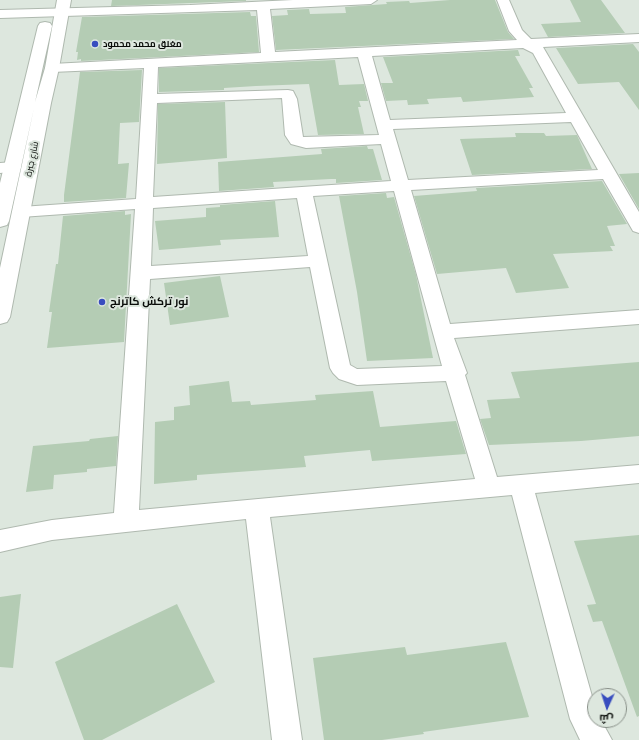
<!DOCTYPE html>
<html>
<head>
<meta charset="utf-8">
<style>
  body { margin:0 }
  #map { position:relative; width:639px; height:740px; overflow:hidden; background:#dde7de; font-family:Inter,Cairo,sans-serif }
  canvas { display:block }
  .north { position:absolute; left:587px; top:688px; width:40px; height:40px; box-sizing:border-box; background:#dde7de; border:1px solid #899089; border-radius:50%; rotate:183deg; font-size:11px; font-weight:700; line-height:16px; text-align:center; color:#0a0d0a }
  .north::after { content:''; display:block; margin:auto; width:14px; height:18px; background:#384dbf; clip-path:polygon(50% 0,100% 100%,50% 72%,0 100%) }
</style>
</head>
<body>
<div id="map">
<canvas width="639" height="740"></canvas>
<div class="north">ش</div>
</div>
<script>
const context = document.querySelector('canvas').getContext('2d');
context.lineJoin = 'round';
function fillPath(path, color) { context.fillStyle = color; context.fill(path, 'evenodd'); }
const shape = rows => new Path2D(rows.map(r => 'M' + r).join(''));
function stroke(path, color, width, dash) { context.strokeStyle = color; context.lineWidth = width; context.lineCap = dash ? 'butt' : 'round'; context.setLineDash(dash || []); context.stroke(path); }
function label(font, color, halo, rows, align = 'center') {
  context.font = font + ' Inter,Cairo,sans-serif'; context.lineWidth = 4; context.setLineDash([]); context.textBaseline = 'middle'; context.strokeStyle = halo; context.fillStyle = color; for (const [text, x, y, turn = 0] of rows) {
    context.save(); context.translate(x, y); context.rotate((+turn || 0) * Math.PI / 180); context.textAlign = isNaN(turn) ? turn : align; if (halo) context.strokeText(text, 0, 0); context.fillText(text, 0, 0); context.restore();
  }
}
const building = shape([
  [112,0,246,0,246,1,111,6],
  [450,0,495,0,508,32,514,39,276,50,272,16,288,15,287,10,309,9,310,14,346,13,345,7,387,4,386,2,409,1,410,3],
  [570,0,601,0,625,33,548,37,541,24,581,22],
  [250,12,251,16,256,16,259,52,81,61,81,59,77,60,78,52,76,52,82,17],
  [633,44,639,52,639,110,619,82,578,84,556,48],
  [518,50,520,56,515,56,533,88,529,88,534,97,463,102,461,97,427,99,429,104,408,105,407,100,386,101,381,83,393,83,383,57],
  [335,60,339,85,364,84,368,101,359,101,361,107,358,107,364,134,318,135,309,84,256,86,224,88,224,90,159,92,159,68],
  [142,70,139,122,120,123,118,164,129,163,126,198,64,202,64,195,80,72],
  [225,102,227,158,157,164,158,104],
  [515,133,544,133,546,136,577,135,592,169,472,175,460,139,516,137],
  [367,146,368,149,373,149,382,180,336,183,336,179,331,179,273,182,274,187,219,191,218,162,322,154,321,149],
  [639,173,639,209,619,174],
  [602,181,627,224,607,226,615,246,610,246,613,251,553,254,569,288,516,293,506,268,437,274,414,196,477,191,476,188],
  [386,193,387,198,394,197,416,275,433,358,367,361,357,292,339,196],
  [275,201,279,237,220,240,221,245,159,250,155,221,206,217,206,208,220,207,220,205],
  [125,211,125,215,131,214,124,342,47,348,52,312,49,312,56,264,58,264,63,216],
  [220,276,229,317,170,325,164,283],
  [639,362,639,436,581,441,489,445,480,419,491,418,487,400,520,398,511,372],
  [229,381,232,402,250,401,251,405,316,400,315,395,373,391,380,427,456,421,466,454,372,461,370,450,304,456,306,467,197,475,197,480,154,484,155,422,174,420,174,407,190,405,189,386],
  [118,436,116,466,87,469,87,472,54,475,53,489,26,492,33,446,89,441,90,439],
  [639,535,639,716,637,717,602,621,593,622,587,605,596,604,574,541],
  [21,594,13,668,0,667,0,597],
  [177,604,215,682,102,740,84,740,55,662],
  [506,642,529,717,423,732,424,734,382,740,324,740,313,658,405,647,407,655]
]);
const minor = shape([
  [293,0,377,0,371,4,270,9,275,52,517,40,509,31,497,0,509,0,522,30,531,39,639,34,639,42,543,47,639,212,639,233,633,231,603,179,411,190,450,324,639,310,639,324,454,338,467,373,465,375,497,477,639,465,639,483,535,493,595,707,595,720,601,720,612,740,580,740,570,719,512,495,270,517,302,740,272,740,246,519,52,540,0,552,0,530,52,520,114,513,135,209,21,217,15,216,12,212,15,208,21,207,136,199,144,68,52,72,47,71,45,68,47,65,52,64,261,53,257,10,0,18,0,10,190,5,293,0],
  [523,48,533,53,566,113,390,120,372,56,523,48],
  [358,57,379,135,303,137,297,99,293,91,288,90,157,94,158,67,358,57],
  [282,98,285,135,291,144,306,148,381,144,391,181,153,197,157,103,282,98],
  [571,122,598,170,408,180,393,129,571,122],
  [394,191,442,366,357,369,350,365,313,196,394,191],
  [297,198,308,256,151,266,153,208,297,198],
  [310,267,330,368,333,373,339,379,357,385,446,381,475,479,139,510,150,279,310,267],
  [13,162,19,163,21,167,19,171,0,173,0,163,13,162]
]);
const tertiary = shape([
  [57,0,71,0,59,68,51,103,10,317,7,322,0,324,0,268,34,108,9,221,7,225,0,227,0,183,38,26,40,23,45,22,50,23,52,26,35,102,45,68,57,0]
]);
const markers = [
  [95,44,4,"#384dbf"],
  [102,302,4,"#384dbf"]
];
const farPoinames = [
  ["مغلق محمد محمود",103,44]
];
const farStreetnames = [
  ["شارع جبرة",32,159,-78]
];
const poiNames = [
  ["نور تركش كاترنج",110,302]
];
fillPath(building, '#b4ccb4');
stroke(minor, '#afb9af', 2);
stroke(tertiary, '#afb9af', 2);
fillPath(minor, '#fff');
fillPath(tertiary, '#fff');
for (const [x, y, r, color] of markers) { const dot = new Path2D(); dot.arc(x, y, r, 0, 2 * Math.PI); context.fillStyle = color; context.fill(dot); stroke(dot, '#dde7de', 1.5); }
label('bold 9px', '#0a0d0a', '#dde7de', farPoinames, 'left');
label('9px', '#0a0d0a', '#dde7de', farStreetnames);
label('bold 11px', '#0a0d0a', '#dde7de', poiNames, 'left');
</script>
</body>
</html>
